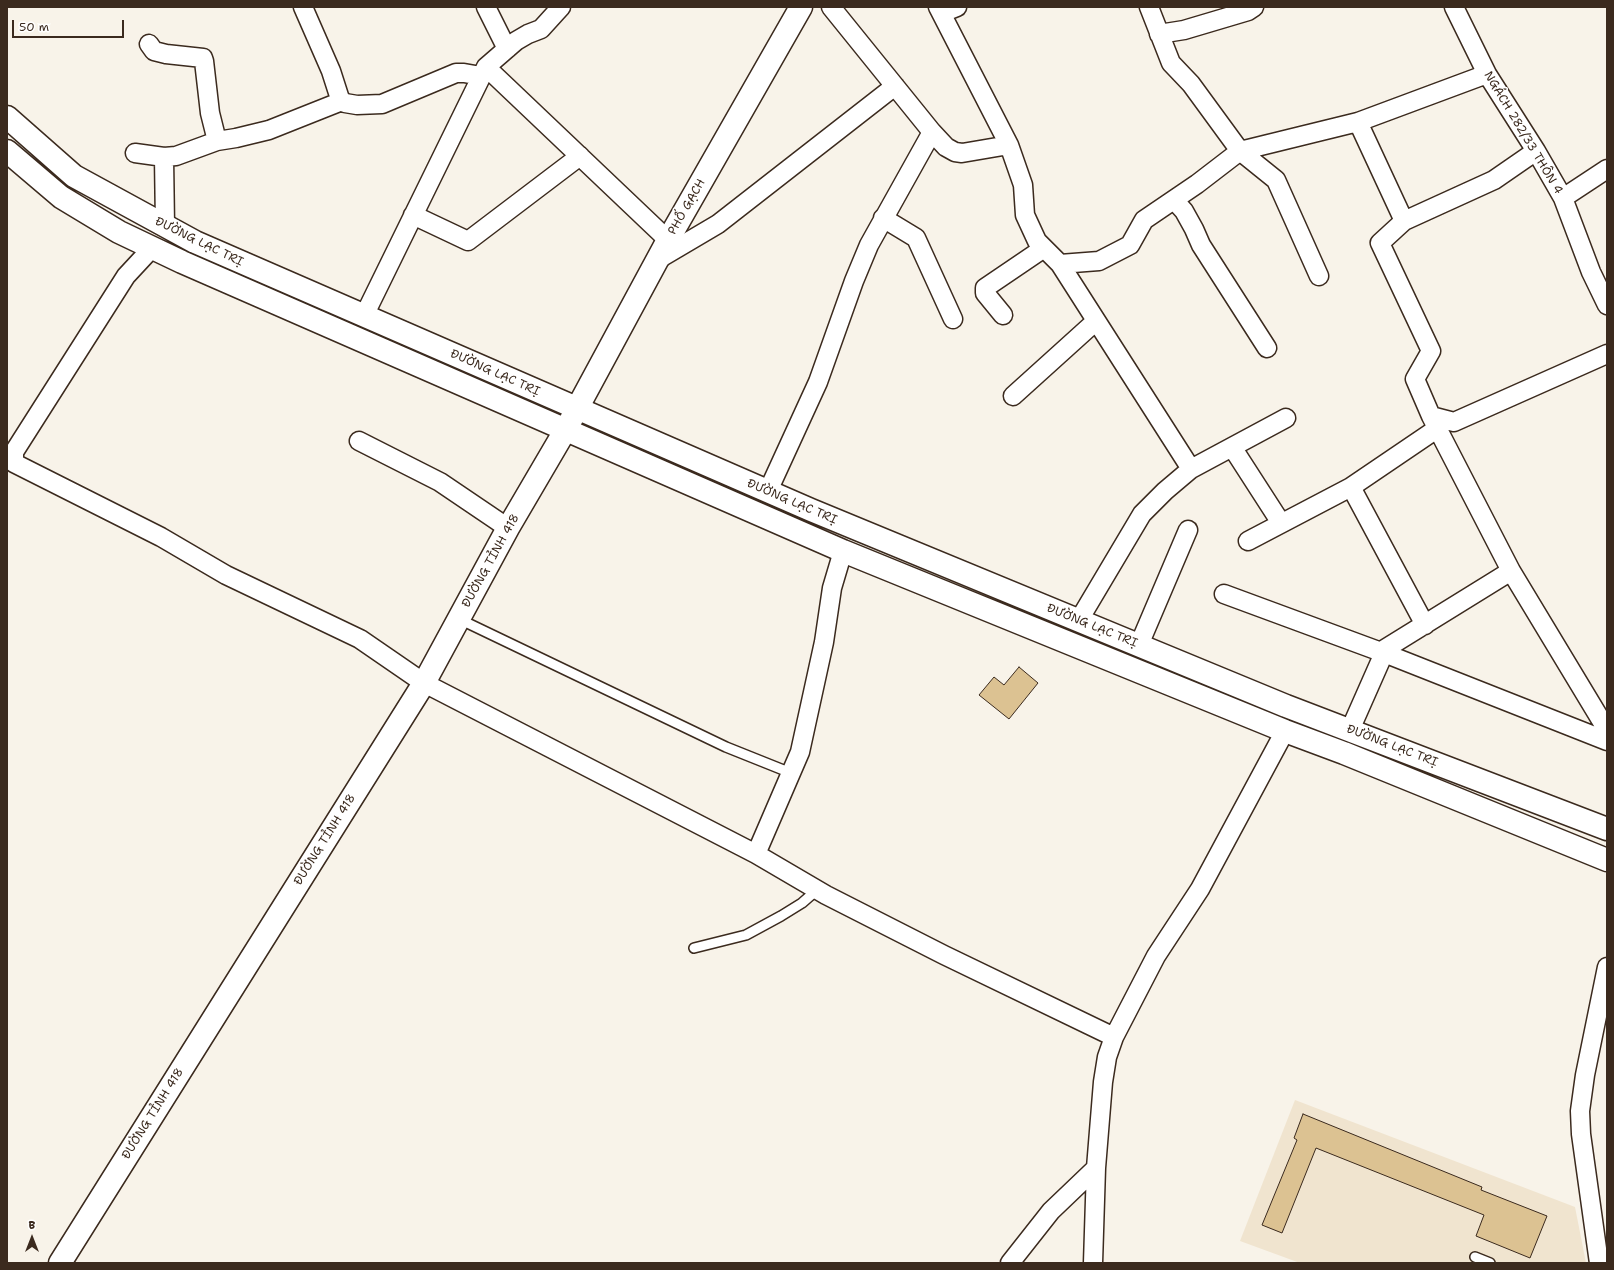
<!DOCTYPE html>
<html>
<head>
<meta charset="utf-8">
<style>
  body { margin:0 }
  #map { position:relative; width:1614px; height:1270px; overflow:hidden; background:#f8f3e9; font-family:"Shantell Sans",sans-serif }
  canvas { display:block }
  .frame { position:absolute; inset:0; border:8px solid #3b2a1e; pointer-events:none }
  .north { position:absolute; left:12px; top:1218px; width:40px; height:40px; -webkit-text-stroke:3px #fff; paint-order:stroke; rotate:0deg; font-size:11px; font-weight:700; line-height:16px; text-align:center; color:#3b2a1e }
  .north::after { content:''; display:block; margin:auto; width:14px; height:18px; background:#3b2a1e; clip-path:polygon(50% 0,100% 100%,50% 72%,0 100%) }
  .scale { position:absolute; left:12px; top:20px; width:112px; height:18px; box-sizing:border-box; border:2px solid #3b2a1e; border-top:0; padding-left:5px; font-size:12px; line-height:14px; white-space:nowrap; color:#3b2a1e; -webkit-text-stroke:3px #fff; paint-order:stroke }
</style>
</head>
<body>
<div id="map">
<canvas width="1614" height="1270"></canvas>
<div class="frame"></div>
<div class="north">B</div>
<div class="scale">50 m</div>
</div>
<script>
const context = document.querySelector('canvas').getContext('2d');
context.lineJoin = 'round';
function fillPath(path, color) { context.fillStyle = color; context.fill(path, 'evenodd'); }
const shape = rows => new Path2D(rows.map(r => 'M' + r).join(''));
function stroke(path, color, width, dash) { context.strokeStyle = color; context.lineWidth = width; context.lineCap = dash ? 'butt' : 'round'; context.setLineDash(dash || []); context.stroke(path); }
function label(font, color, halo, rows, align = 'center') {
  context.font = font + ' "Shantell Sans",sans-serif'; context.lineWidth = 3; context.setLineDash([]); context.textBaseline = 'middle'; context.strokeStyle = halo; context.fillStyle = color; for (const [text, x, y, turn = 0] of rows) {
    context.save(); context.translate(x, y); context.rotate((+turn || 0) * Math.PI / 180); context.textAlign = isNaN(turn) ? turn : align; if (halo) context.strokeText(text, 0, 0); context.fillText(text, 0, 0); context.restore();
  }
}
const built = shape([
  [1295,1100,1575,1207,1586,1263,1300,1263,1240,1241]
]);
const building = shape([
  [1019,667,1038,683,1009,719,979,695,994,677,1004,685,1019,667],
  [1303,1114,1482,1187,1481,1190,1547,1216,1530,1258,1476,1236,1484,1215,1316,1148,1282,1233,1262,1225,1297,1140,1294,1138,1303,1114]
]);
const lane = shape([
  [459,619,726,747,791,773],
  [694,948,746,935,781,916,802,903,818,889],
  [1475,1257,1490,1263]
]);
const street = shape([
  [303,7,331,71,340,99,345,103,357,105,382,104,456,73,464,73,481,76],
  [486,7,507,49],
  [831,7,932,132,946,147,955,152,962,153,1009,145],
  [938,7,1009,145,1023,185,1025,215,1037,241,1060,264,1191,469],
  [1149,7,1171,63,1191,84,1240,151,1358,122,1487,74],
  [1454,7,1487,74,1536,151,1563,198,1591,272,1607,305],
  [942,13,957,7],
  [1159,34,1184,30,1248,11,1254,7],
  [149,44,154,51,166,54,203,58,204,61,210,113,217,141,236,138,269,130,342,101],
  [486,67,668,240],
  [1358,122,1404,221,1380,243,1431,351,1415,379,1431,416,1511,571,1607,730],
  [135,153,164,157,176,156,217,141],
  [164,157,165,226],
  [1563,198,1607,169],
  [1174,200,1184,211,1194,229,1201,245,1267,348],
  [413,215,468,241,580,156],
  [883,218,916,238,953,319],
  [1404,221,1494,180,1536,151],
  [152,248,126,276,14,452,14,463,161,537,226,575,360,639,424,683,756,854,800,752,824,642,832,588,843,551],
  [657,260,718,224,895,86],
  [1060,264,1099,261,1130,245,1144,220,1197,184,1240,151,1276,180,1319,276],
  [1003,315,985,293,985,288,1044,248],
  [364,316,486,67,516,41,528,34,541,29,561,7],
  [1013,396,1096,321],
  [1431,416,1454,422,1607,354],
  [359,441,440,482,508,528],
  [1232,447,1281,523],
  [768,491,818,382,854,281,869,245,932,132],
  [1248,541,1351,487],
  [1224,594,1384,653,1607,741],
  [1079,620,1142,514,1165,491,1191,469,1286,418],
  [1425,625,1351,487,1438,428],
  [1139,645,1188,530],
  [1380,652,1511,571],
  [1350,730,1384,653],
  [756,854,826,895,944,955,1114,1037],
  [1010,1263,1051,1211,1096,1168],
  [1093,1263,1096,1168,1103,1082,1107,1057,1114,1037,1156,956,1200,889,1285,731],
  [1599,1263,1581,1134,1580,1111,1585,1075,1607,967]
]);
const primary = shape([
  [60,1263,424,683,508,528,566,429,668,240,801,7]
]);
const highway = shape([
  [7,117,74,176,195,242,811,510,1286,706,1607,829],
  [7,151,61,197,119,232,182,262,843,551,1285,731,1344,753,1607,860]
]);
const streetNames = [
  ["NGÁCH 282/33 THÔN 4",1523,133,59],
  ["PHỐ GẠCH",687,207,-60],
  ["ĐƯỜNG LẠC TRỊ",199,242,26],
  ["ĐƯỜNG LẠC TRỊ",495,373,24],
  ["ĐƯỜNG LẠC TRỊ",792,502,23],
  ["ĐƯỜNG TỈNH 418",491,561,-61],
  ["ĐƯỜNG LẠC TRỊ",1092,626,22],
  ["ĐƯỜNG LẠC TRỊ",1392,746,21],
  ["ĐƯỜNG TỈNH 418",325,840,-58],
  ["ĐƯỜNG TỈNH 418",153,1114,-58]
];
fillPath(built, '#f0e4cf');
fillPath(building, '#dcc292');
stroke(building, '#3b2a1e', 1);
stroke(lane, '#3b2a1e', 12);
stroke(street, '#3b2a1e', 21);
stroke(primary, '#3b2a1e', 25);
stroke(highway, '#3b2a1e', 25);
stroke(lane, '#fff', 9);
stroke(street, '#fff', 18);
stroke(primary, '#fff', 22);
stroke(highway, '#fff', 22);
label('12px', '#3b2a1e', '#fff', streetNames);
</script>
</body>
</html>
